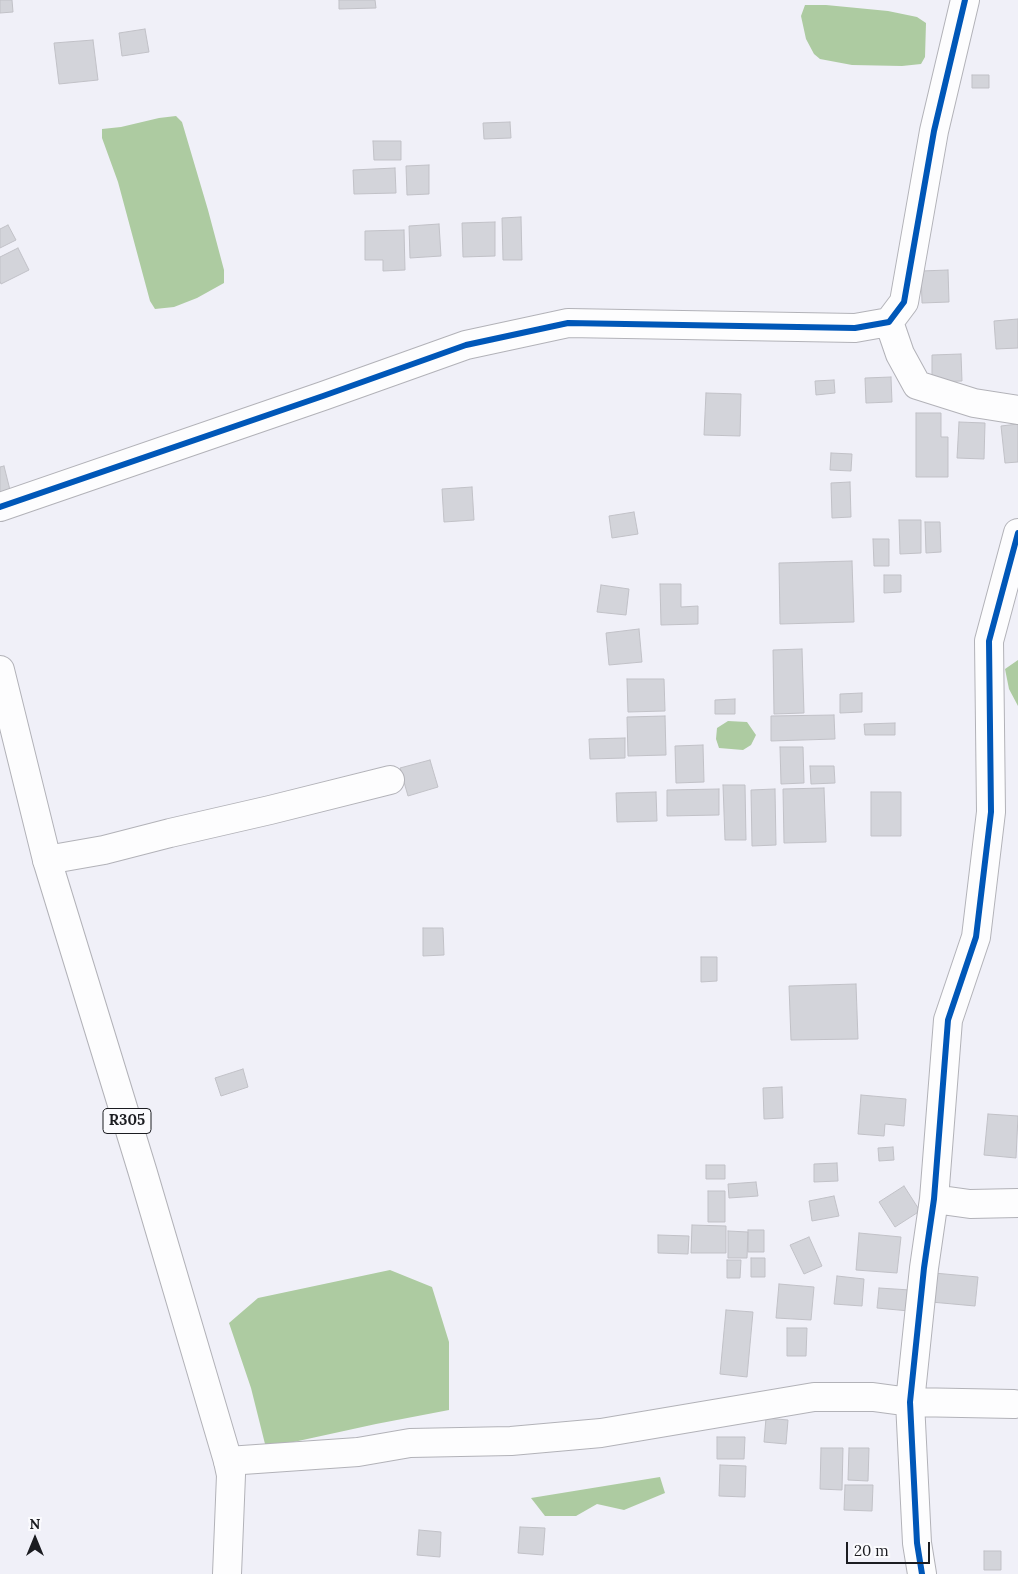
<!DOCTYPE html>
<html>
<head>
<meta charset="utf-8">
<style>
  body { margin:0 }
  #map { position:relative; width:1018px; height:1574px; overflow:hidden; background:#f0f0f8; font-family:Lora,serif }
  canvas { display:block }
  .north { position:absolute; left:10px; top:1514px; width:50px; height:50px; -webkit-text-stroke:4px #fbfbfe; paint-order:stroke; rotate:0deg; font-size:14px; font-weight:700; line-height:20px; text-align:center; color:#1b1c21 }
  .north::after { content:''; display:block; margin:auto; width:18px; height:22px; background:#1b1c21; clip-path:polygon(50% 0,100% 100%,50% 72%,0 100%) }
  .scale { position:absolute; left:846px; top:1542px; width:84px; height:22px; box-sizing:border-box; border:2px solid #1b1c21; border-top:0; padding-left:6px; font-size:15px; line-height:18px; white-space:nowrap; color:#1b1c21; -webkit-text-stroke:4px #fbfbfe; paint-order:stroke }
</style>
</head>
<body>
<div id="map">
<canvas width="1018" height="1574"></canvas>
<div class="north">N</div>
<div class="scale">20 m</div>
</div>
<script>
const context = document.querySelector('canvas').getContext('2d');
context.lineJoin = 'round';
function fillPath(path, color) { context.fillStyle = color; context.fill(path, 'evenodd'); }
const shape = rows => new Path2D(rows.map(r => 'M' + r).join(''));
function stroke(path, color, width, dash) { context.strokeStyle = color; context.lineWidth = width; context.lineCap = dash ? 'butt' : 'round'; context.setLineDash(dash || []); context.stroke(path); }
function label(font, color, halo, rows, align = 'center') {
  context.font = font + ' Lora,serif'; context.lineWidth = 4; context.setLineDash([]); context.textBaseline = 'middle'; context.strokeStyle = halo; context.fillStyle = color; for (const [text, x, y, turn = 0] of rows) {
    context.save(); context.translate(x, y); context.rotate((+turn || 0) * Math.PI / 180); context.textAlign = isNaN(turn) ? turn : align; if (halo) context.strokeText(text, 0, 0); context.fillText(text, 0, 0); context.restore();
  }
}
const water = shape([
  [805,5,826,5,888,11,917,17,926,23,925,57,921,64,902,66,852,65,820,59,814,54,806,39,801,16],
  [176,116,182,122,208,210,224,270,224,283,197,298,174,307,155,309,150,301,118,182,102,138,102,129,121,127,159,118],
  [1018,660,1018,706,1009,689,1005,669],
  [728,721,747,722,756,735,751,745,743,750,719,748,716,739,717,728],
  [390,1270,432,1287,449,1342,449,1410,376,1424,266,1448,251,1388,229,1323,258,1298],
  [660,1477,665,1493,624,1510,597,1504,576,1516,545,1516,531,1498]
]);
const building = shape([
  [0,0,12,0,13,12,0,13,0,0],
  [339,0,375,0,376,8,339,9,339,0],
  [145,29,149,52,122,56,119,33,145,29],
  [93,40,98,80,59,84,54,43,93,40],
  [972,75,989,75,989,88,972,88,972,75],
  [510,122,511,138,484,139,483,123,510,122],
  [373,141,401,141,401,160,374,160,373,141],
  [429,165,429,194,407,195,406,166,429,165],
  [395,168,396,193,354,194,353,170,395,168],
  [521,217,522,260,503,260,502,218,521,217],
  [495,222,495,256,463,257,462,223,495,222],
  [439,224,441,256,410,258,409,226,439,224],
  [8,225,16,240,0,248,0,229,8,225],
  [404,230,405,270,383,271,383,260,365,260,365,231,404,230],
  [18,248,29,270,1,284,0,281,0,257,18,248],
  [948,270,949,302,922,303,921,271,948,270],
  [1018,319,1018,348,996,349,994,321,1018,319],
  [961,354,962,381,932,382,932,355,961,354],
  [891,377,892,402,866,403,865,378,891,377],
  [834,380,835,393,816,395,815,381,834,380],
  [706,393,741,394,740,436,704,435,706,393],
  [916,413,941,413,941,437,948,437,948,477,916,477,916,413],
  [959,422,985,423,984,459,957,458,959,422],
  [1018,424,1018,462,1005,463,1001,426,1018,424],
  [831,453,852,454,851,471,830,470,831,453],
  [4,466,10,490,0,492,0,467,4,466],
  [850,482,851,517,832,518,831,483,850,482],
  [472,487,474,520,444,522,442,489,472,487],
  [634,512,638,534,612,538,609,516,634,512],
  [899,520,921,520,921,553,900,554,899,520],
  [925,522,940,522,941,552,926,553,925,522],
  [873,539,889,539,889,566,874,566,873,539],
  [852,561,854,622,780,624,779,563,852,561],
  [884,575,901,575,901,592,884,593,884,575],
  [660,584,681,584,681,607,698,606,698,624,661,625,660,584],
  [601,585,629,589,626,615,597,612,601,585],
  [639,629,642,662,609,665,606,633,639,629],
  [802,649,804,713,774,714,773,650,802,649],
  [627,679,664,679,665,711,628,712,627,679],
  [862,693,862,712,840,713,840,694,862,693],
  [735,699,735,714,715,714,715,700,735,699],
  [834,715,835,739,771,741,771,716,834,715],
  [665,716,666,755,628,756,627,717,665,716],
  [895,723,895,735,865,735,864,724,895,723],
  [625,738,625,758,590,759,589,739,625,738],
  [703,745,704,782,676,783,675,746,703,745],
  [780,747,803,747,804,783,781,784,780,747],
  [430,760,438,787,408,796,400,768,430,760],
  [810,766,834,766,835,783,811,784,810,766],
  [723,785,745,785,746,840,725,840,723,785],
  [824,788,826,842,784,843,783,789,824,788],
  [719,789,719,815,667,816,667,790,719,789],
  [775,789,776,845,752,846,751,790,775,789],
  [656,792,657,821,617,822,616,793,656,792],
  [871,792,901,792,901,836,871,836,871,792],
  [423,928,443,928,444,955,423,956,423,928],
  [701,957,717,957,717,981,701,982,701,957],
  [856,984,858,1039,791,1040,789,986,856,984],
  [243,1069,248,1087,221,1096,215,1078,243,1069],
  [782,1087,783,1118,764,1119,763,1088,782,1087],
  [861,1095,906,1099,904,1126,885,1124,884,1136,858,1134,861,1095],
  [988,1114,1018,1116,1016,1158,984,1155,988,1114],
  [893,1147,894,1160,879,1161,878,1148,893,1147],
  [837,1163,838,1181,814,1182,814,1164,837,1163],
  [706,1165,725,1165,725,1179,706,1179,706,1165],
  [756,1182,758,1196,729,1198,728,1184,756,1182],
  [904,1186,920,1211,895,1227,879,1202,904,1186],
  [708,1191,725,1191,725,1222,708,1222,708,1191],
  [834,1196,839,1216,812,1221,809,1201,834,1196],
  [692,1225,726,1226,726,1253,691,1253,692,1225],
  [748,1230,764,1230,764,1252,748,1252,748,1230],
  [728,1231,748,1232,747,1258,728,1258,728,1231],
  [859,1233,901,1237,897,1273,856,1270,859,1233],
  [658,1235,689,1236,688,1254,658,1253,658,1235],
  [809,1237,822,1266,804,1274,790,1245,809,1237],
  [751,1258,765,1258,765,1277,751,1277,751,1258],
  [727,1260,741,1260,740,1278,727,1278,727,1260],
  [934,1273,978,1277,975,1306,931,1302,934,1273],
  [837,1276,864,1279,862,1306,834,1304,837,1276],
  [779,1284,814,1287,811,1320,776,1318,779,1284],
  [879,1288,910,1290,909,1311,877,1308,879,1288],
  [726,1310,753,1312,747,1377,720,1374,726,1310],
  [787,1328,807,1328,806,1356,787,1356,787,1328],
  [766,1418,788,1420,786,1444,764,1442,766,1418],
  [717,1437,745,1437,744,1459,717,1459,717,1437],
  [821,1448,843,1448,842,1490,820,1489,821,1448],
  [849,1448,869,1448,868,1481,848,1480,849,1448],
  [720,1465,746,1466,745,1497,719,1496,720,1465],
  [845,1485,873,1485,872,1511,844,1510,845,1485],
  [520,1527,545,1528,543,1555,518,1553,520,1527],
  [419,1530,441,1532,440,1557,417,1555,419,1530],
  [984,1551,1001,1551,1001,1570,984,1570,984,1551]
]);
const minor = shape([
  [889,322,900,354,917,385,974,403,1018,410],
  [0,507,323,396,466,345,568,323,855,328,889,322,904,302,934,131,965,0],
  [47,860,104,850,170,833,270,810,390,780],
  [934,1199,970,1204,1018,1203],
  [228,1461,358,1452,410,1443,511,1441,601,1433,814,1397,873,1397,910,1402,1014,1404],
  [922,1574,917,1543,910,1402,924,1268,934,1199,948,1020,976,937,991,812,989,641,1018,533]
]);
const major = shape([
  [0,670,47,860,143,1173,228,1461,231,1475,227,1574]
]);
const cycleway = shape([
  [0,507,323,396,466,345,568,323,855,328,889,322,904,302,934,131,965,0],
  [922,1574,917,1543,910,1402,924,1268,934,1199,948,1020,976,937,991,812,989,641,1018,533]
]);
const shields = [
  [127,1121,48]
];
const shieldNames = [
  ["R305",127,1121]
];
fillPath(water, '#adcba1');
fillPath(building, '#d3d4da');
stroke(building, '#c1c1c7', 1);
stroke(minor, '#b2b2b8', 30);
stroke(major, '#b2b2b8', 30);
stroke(minor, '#fdfdfe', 28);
stroke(major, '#fdfdfe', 28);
stroke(cycleway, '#0057b8', 6);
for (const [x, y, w] of shields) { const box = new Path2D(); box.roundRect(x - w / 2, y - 12.5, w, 25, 4); context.fillStyle = '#fbfbfe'; context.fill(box); stroke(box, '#1b1c21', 1); }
label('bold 15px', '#1b1c21', null, shieldNames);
</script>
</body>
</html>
